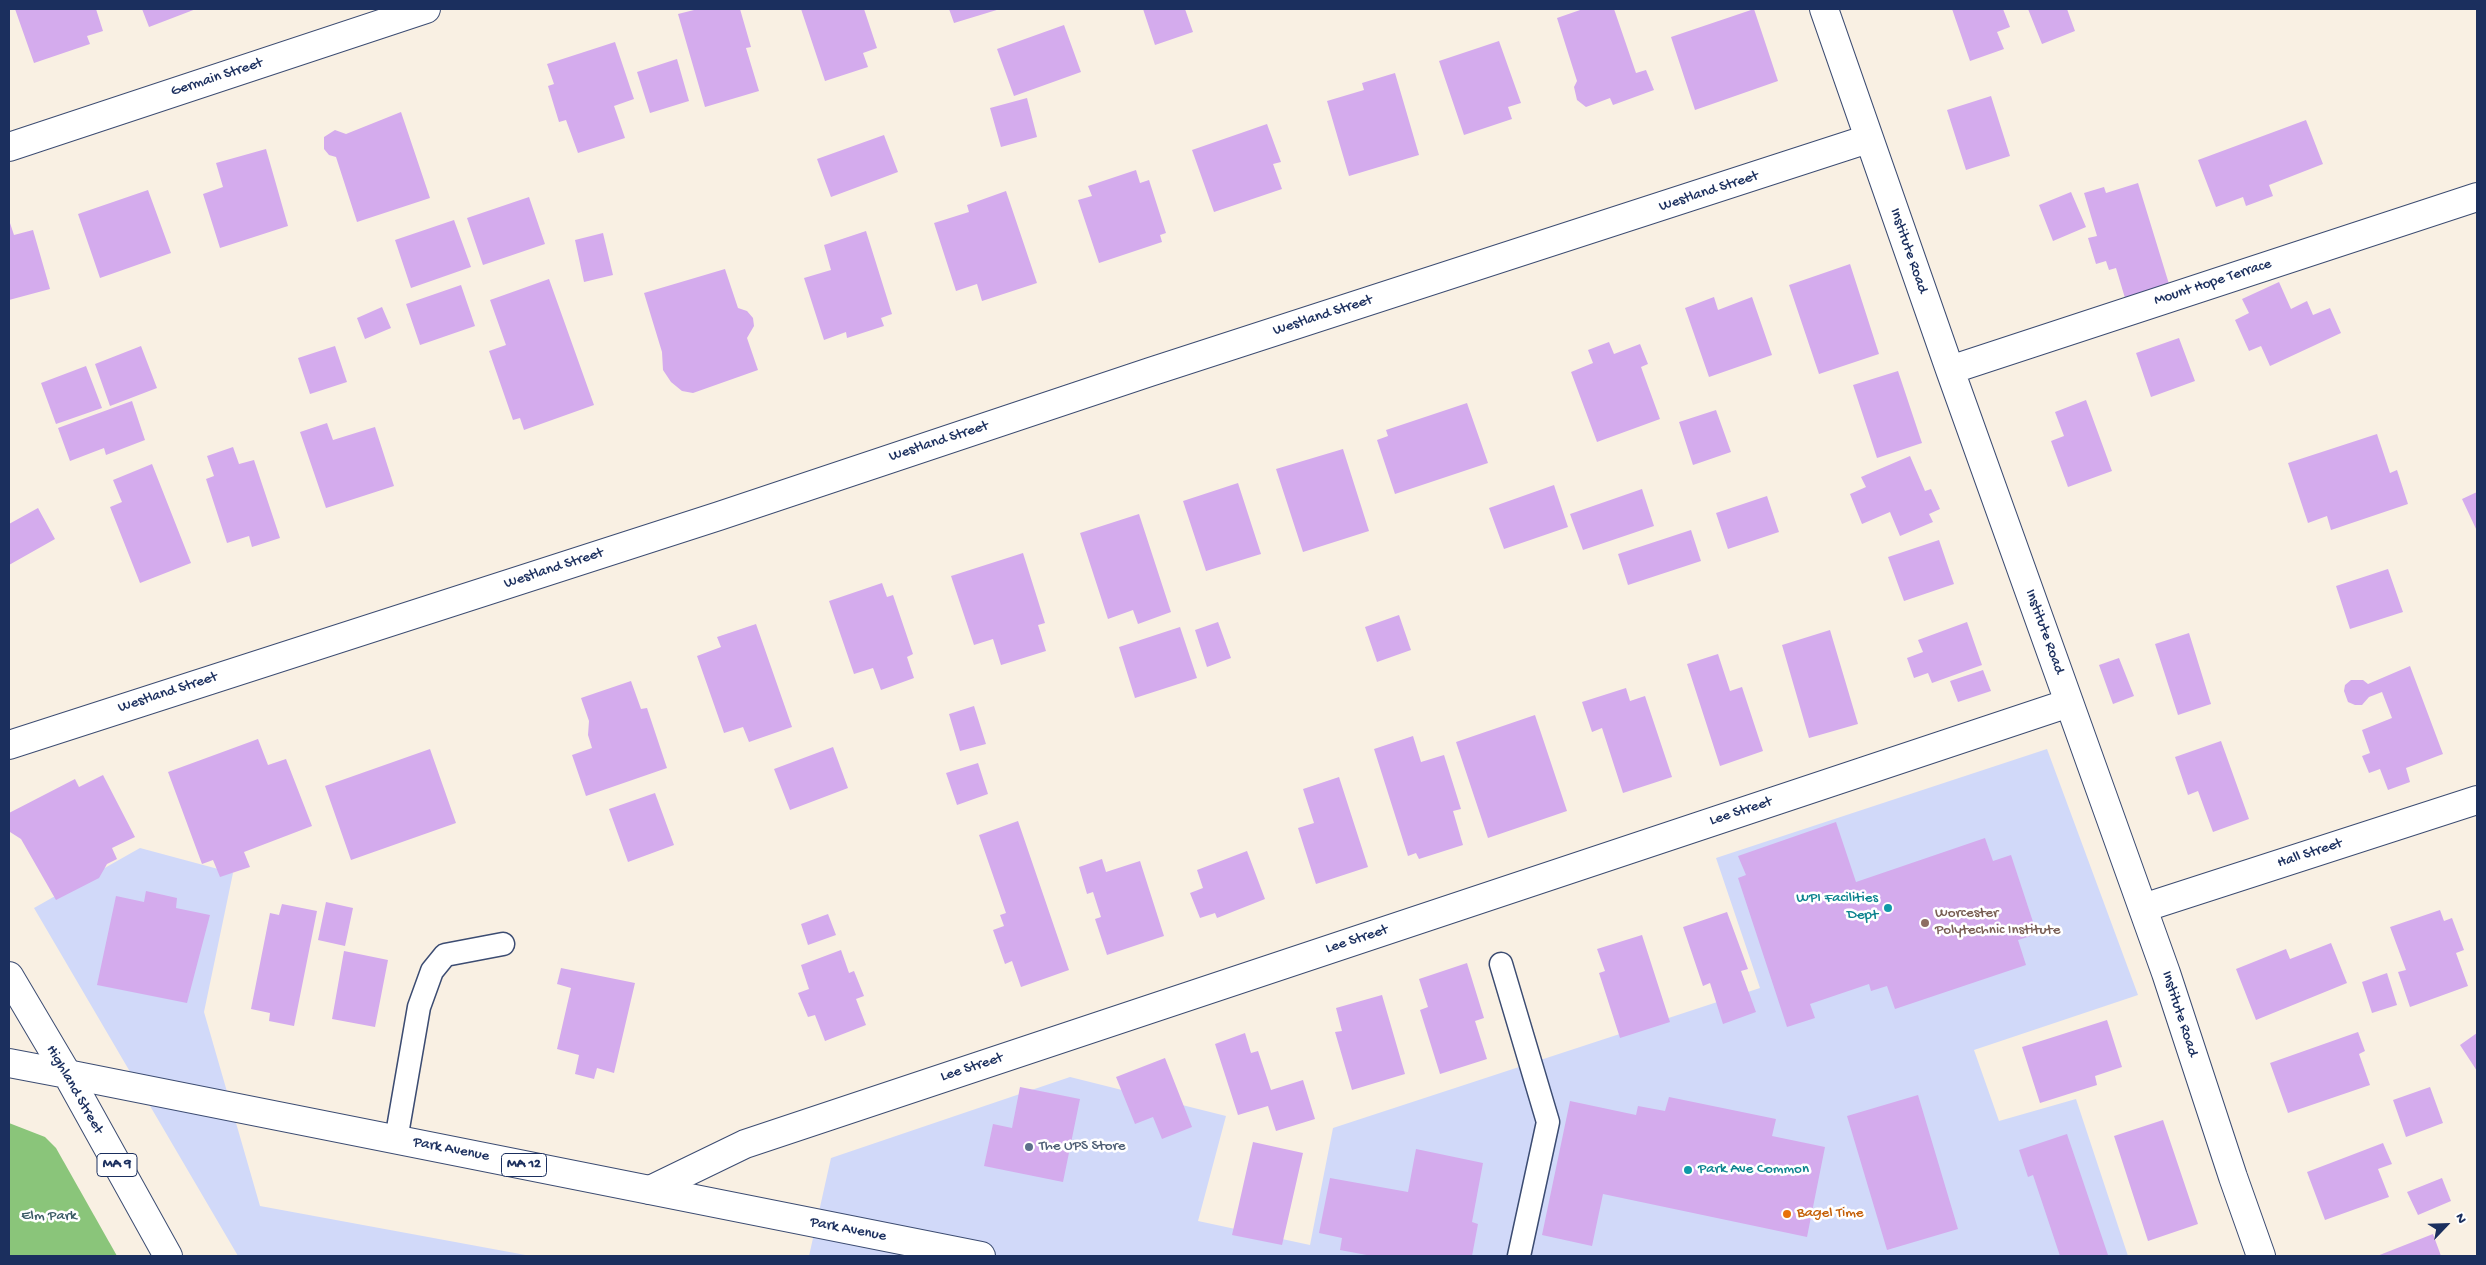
<!DOCTYPE html>
<html>
<head>
<meta charset="utf-8">
<style>
  body { margin:0 }
  #map { position:relative; width:2486px; height:1265px; overflow:hidden; background:#f9f0e3; font-family:"Gochi Hand",sans-serif }
  canvas { display:block }
  .frame { position:absolute; inset:0; border:10px solid #1b2f5e; pointer-events:none }
  .north { position:absolute; left:2421px; top:1200px; width:50px; height:50px; -webkit-text-stroke:4px #fff; paint-order:stroke; rotate:66deg; font-size:14px; font-weight:700; line-height:20px; text-align:center; color:#1b2f5e }
  .north::after { content:''; display:block; margin:auto; width:18px; height:22px; background:#1b2f5e; clip-path:polygon(50% 0,100% 100%,50% 72%,0 100%) }
</style>
</head>
<body>
<div id="map">
<canvas width="2486" height="1265"></canvas>
<div class="frame"></div>
<div class="north">N</div>
</div>
<script>
const context = document.querySelector('canvas').getContext('2d');
context.lineJoin = 'round';
function fillPath(path, color) { context.fillStyle = color; context.fill(path, 'evenodd'); }
const shape = rows => new Path2D(rows.map(r => 'M' + r).join(''));
function stroke(path, color, width, dash) { context.strokeStyle = color; context.lineWidth = width; context.lineCap = dash ? 'butt' : 'round'; context.setLineDash(dash || []); context.stroke(path); }
function label(font, color, halo, rows, align = 'center') {
  context.font = font + ' "Gochi Hand",sans-serif'; context.lineWidth = 5; context.setLineDash([]); context.textBaseline = 'middle'; context.strokeStyle = halo; context.fillStyle = color; for (const [text, x, y, turn = 0] of rows) {
    context.save(); context.translate(x, y); context.rotate((+turn || 0) * Math.PI / 180); context.textAlign = isNaN(turn) ? turn : align; if (halo) context.strokeText(text, 0, 0); context.fillText(text, 0, 0); context.restore();
  }
}
const built = shape([
  [2047,749,2138,995,1974,1050,1999,1121,2076,1099,2128,1256,809,1256,831,1158,1070,1077,1226,1116,1198,1221,1310,1245,1333,1128,1760,988,1716,858],
  [140,848,233,873,204,1012,260,1206,531,1256,238,1256,34,908]
]);
const green = shape([
  [9,1123,45,1137,56,1148,117,1256,9,1256]
]);
const building = shape([
  [15,9,96,9,103,31,87,36,90,44,34,63],
  [142,9,196,9,149,27],
  [698,9,740,9,751,47,746,48,759,91,705,107,678,14],
  [801,9,864,9,877,48,863,53,868,67,825,81],
  [949,9,1000,9,954,23],
  [1143,9,1185,9,1193,32,1155,45],
  [1583,9,1614,9,1636,73,1646,70,1654,90,1613,105,1610,98,1586,107,1577,100,1574,87,1577,81,1557,18],
  [1754,9,1778,81,1695,110,1671,37],
  [1952,9,2003,9,2010,27,1997,32,2004,49,1970,61],
  [2028,9,2067,9,2075,31,2042,44],
  [1064,25,1081,72,1014,96,997,49],
  [1499,41,1521,103,1508,107,1512,119,1464,135,1439,61],
  [615,42,634,99,614,106,625,138,578,153,566,120,559,122,548,86,554,84,547,64],
  [677,59,689,101,650,113,637,72],
  [1395,73,1419,155,1349,176,1327,101,1364,90,1362,83],
  [1991,96,2010,156,1966,170,1947,110],
  [1027,98,1037,137,1001,147,990,108],
  [401,112,430,198,357,222,336,157,329,155,324,149,324,137,335,130,346,134],
  [2306,120,2323,164,2269,185,2273,196,2246,206,2243,197,2216,207,2198,160],
  [1267,124,1281,162,1273,164,1282,189,1214,212,1192,150],
  [884,135,898,172,831,197,817,159],
  [266,149,288,226,220,248,203,194,223,187,216,163],
  [1136,170,1140,183,1149,180,1166,233,1160,235,1162,242,1099,263,1078,200,1092,196,1088,186],
  [2138,183,2169,284,2125,298,2116,268,2109,270,2106,261,2096,264,2088,238,2097,236,2084,193,2104,187,2106,193],
  [148,190,171,253,100,278,78,214],
  [1006,191,1037,283,982,301,977,284,956,291,934,223,969,212,967,205],
  [2071,192,2086,227,2053,241,2039,205],
  [529,197,545,244,483,265,467,218],
  [9,220,14,235,33,230,50,289,9,300],
  [454,220,471,267,411,288,395,240],
  [866,231,892,314,881,318,884,326,847,338,846,332,824,340,804,278,831,270,824,245],
  [603,233,613,275,584,282,575,240],
  [1850,264,1879,354,1819,374,1789,285],
  [725,269,738,308,747,311,753,318,754,326,747,338,758,370,693,393,682,391,671,382,663,370,662,352,644,293],
  [549,279,594,405,524,430,520,418,513,420,489,351,506,345,490,300],
  [2279,282,2291,309,2307,301,2313,315,2330,308,2341,333,2270,366,2261,346,2249,351,2235,320,2249,313,2242,299],
  [461,285,475,326,420,345,406,304],
  [1714,297,1718,310,1752,297,1772,355,1709,377,1685,308],
  [382,307,391,328,365,339,357,318],
  [2179,338,2195,381,2151,397,2136,353],
  [1609,342,1614,354,1640,344,1648,364,1641,367,1660,419,1597,442,1571,372,1593,363,1588,350],
  [141,346,157,388,110,406,95,364],
  [335,346,347,382,310,394,298,358],
  [86,366,102,408,56,424,41,383],
  [1898,371,1922,443,1877,458,1853,385],
  [2086,400,2112,471,2068,487,2051,441,2064,436,2055,412],
  [132,401,145,440,106,455,104,448,70,461,58,428],
  [1467,403,1488,463,1395,494,1377,440,1388,436,1386,430],
  [1716,410,1731,452,1693,465,1679,422],
  [327,423,333,440,375,427,394,486,326,508,300,432],
  [2377,434,2390,473,2397,470,2408,504,2331,530,2327,516,2308,523,2288,463],
  [233,447,239,464,254,460,280,538,252,547,249,536,227,543,206,479,214,476,207,456],
  [1343,449,1369,531,1303,552,1276,469],
  [1910,456,1925,491,1931,489,1940,509,1929,514,1933,522,1900,536,1890,512,1862,524,1850,494,1866,487,1861,477],
  [152,464,191,563,140,583,110,507,122,502,113,480],
  [1238,483,1261,554,1206,571,1183,501],
  [1554,485,1568,527,1504,549,1489,508],
  [1642,489,1654,526,1583,550,1570,514],
  [2477,492,2477,531,2462,499],
  [1767,496,1779,532,1728,549,1716,513],
  [38,508,55,539,9,565,9,524],
  [1139,514,1171,612,1138,624,1133,610,1108,619,1080,533],
  [1691,530,1701,561,1628,585,1618,554],
  [1939,540,1954,584,1904,601,1888,557],
  [1023,553,1045,623,1038,625,1046,651,1001,665,993,639,974,645,951,576],
  [2388,569,2403,612,2350,629,2336,586],
  [882,583,887,597,893,595,913,654,907,657,914,678,881,690,873,668,854,674,829,601],
  [1399,615,1411,650,1377,662,1365,627],
  [1218,622,1231,658,1207,667,1195,630],
  [1967,622,1982,665,1932,683,1928,673,1914,678,1907,658,1923,652,1918,640],
  [756,624,792,727,749,742,743,727,724,733,697,656,721,647,717,637],
  [1180,627,1197,678,1135,698,1119,647],
  [1830,630,1858,724,1809,738,1782,645],
  [2189,633,2211,704,2178,715,2155,644],
  [1718,654,1730,691,1742,687,1763,751,1720,766,1687,664],
  [2119,658,2134,696,2113,704,2099,665],
  [2410,666,2443,754,2406,768,2410,782,2388,790,2380,769,2369,773,2362,756,2370,753,2362,730,2392,718,2382,692,2369,697,2362,705,2355,705,2348,702,2344,691,2345,685,2351,680,2363,680,2368,684],
  [1983,670,1991,691,1958,702,1950,681],
  [631,681,641,709,647,708,667,768,586,796,572,755,592,748,588,735,589,721,581,698],
  [1626,688,1630,701,1645,696,1672,777,1623,793,1602,728,1592,732,1582,702],
  [974,706,986,744,960,751,949,714],
  [1535,715,1567,811,1488,838,1456,742],
  [1413,736,1421,762,1444,755,1461,809,1453,811,1463,845,1419,859,1416,853,1408,856,1374,749],
  [258,739,268,765,286,759,312,826,244,852,250,867,220,877,213,860,202,864,168,772],
  [2221,741,2249,819,2213,832,2198,791,2188,795,2175,757],
  [833,747,848,788,790,810,774,769],
  [430,749,456,823,351,860,325,786],
  [978,763,988,794,957,805,946,773],
  [103,775,135,837,112,848,117,859,107,864,99,878,56,900,21,839,10,832,9,813,75,779,79,787],
  [1339,777,1368,867,1316,884,1298,828,1314,823,1303,789],
  [655,793,674,845,628,862,609,809],
  [1018,821,1069,970,1021,987,1012,961,1005,964,993,930,1004,926,1000,915,1006,913,979,835],
  [1836,822,1856,882,1985,838,1993,861,2011,855,2037,934,2018,940,2026,965,1895,1009,1887,986,1871,991,1869,984,1810,1004,1815,1018,1787,1027,1738,878,1746,875,1738,856],
  [1247,851,1265,899,1217,918,1215,913,1200,918,1190,893,1203,888,1197,870],
  [1102,859,1106,872,1140,861,1164,936,1107,955,1095,919,1101,917,1093,892,1087,894,1079,867],
  [146,891,177,898,176,908,210,915,187,1003,97,985,116,896,144,902],
  [326,902,353,908,345,946,318,940],
  [282,904,317,911,294,1026,269,1021,270,1013,251,1009,270,913,279,915],
  [2440,910,2444,921,2452,918,2464,950,2456,953,2468,986,2410,1007,2398,972,2406,970,2390,927],
  [1727,912,1748,969,1741,971,1756,1012,1723,1024,1710,983,1703,986,1683,927],
  [828,914,836,935,808,945,801,924],
  [1642,935,1670,1022,1620,1038,1599,973,1605,971,1597,949],
  [2331,943,2347,983,2256,1020,2236,969,2286,949,2290,959],
  [841,950,849,973,854,971,864,996,856,999,866,1025,825,1041,815,1015,808,1017,798,993,809,989,801,965],
  [344,951,388,960,375,1027,332,1019],
  [1467,963,1484,1018,1475,1021,1487,1059,1440,1074,1420,1010,1428,1007,1419,979],
  [561,968,635,983,614,1073,597,1068,594,1079,575,1074,579,1055,557,1049,571,988,557,984],
  [2387,973,2397,1005,2372,1013,2362,982],
  [1382,995,1405,1074,1352,1090,1335,1032,1342,1031,1336,1008],
  [2107,1020,2122,1067,2095,1076,2097,1085,2040,1103,2022,1047],
  [2358,1032,2365,1051,2359,1054,2370,1085,2288,1113,2270,1063],
  [1245,1033,1251,1053,1258,1051,1271,1090,1303,1080,1315,1119,1276,1131,1268,1106,1238,1115,1215,1044],
  [2477,1033,2477,1071,2460,1045],
  [1165,1058,1192,1127,1162,1139,1153,1117,1135,1124,1116,1077],
  [1020,1087,1080,1099,1063,1182,984,1166,993,1124,1012,1128],
  [2430,1087,2443,1123,2406,1137,2393,1100],
  [1918,1095,1958,1229,1887,1250,1847,1116],
  [1669,1097,1776,1119,1772,1136,1825,1147,1807,1237,1603,1194,1592,1246,1542,1235,1570,1101,1636,1115,1638,1106,1665,1111],
  [2163,1120,2198,1224,2148,1241,2114,1136],
  [2067,1134,2108,1255,2102,1256,2060,1256,2033,1175,2028,1177,2019,1150],
  [1253,1142,1303,1153,1282,1245,1232,1235],
  [2383,1143,2392,1164,2378,1169,2389,1197,2325,1220,2307,1172],
  [1416,1149,1483,1163,1472,1222,1478,1224,1472,1256,1372,1256,1340,1250,1342,1238,1319,1233,1330,1178,1408,1192],
  [2442,1178,2451,1201,2418,1215,2407,1192],
  [2433,1234,2441,1256,2377,1256]
]);
const lane = shape([
  [1501,964,1548,1122,1519,1256],
  [396,1140,419,1007,432,971,445,955,503,944]
]);
const street = shape([
  [1824,9,1950,370,2166,973,2233,1177,2261,1256],
  [9,147,426,9],
  [1950,370,2477,197],
  [9,745,719,516,1150,372,1868,139],
  [2143,908,2477,800],
  [650,1190,745,1144,2069,703]
]);
const secondary = shape([
  [9,976,67,1074]
]);
const primary = shape([
  [67,1074,981,1256]
]);
const highway = shape([
  [9,1063,67,1074,168,1256]
]);
const markers = [
  [1888,908,5,"#0f9aa8"],
  [1925,923,5,"#8d6e63"],
  [1029,1147,5,"#5c6f8a"],
  [1688,1170,5,"#0f9aa8"],
  [1787,1214,5,"#e8710a"]
];
const shields = [
  [117,1165,40],
  [524,1165,45]
];
const shieldNames = [
  ["MA 9",117,1165],
  ["MA 12",524,1165]
];
const streetNames = [
  ["Germain Street",217,78,-18],
  ["Westland Street",1709,192,-18],
  ["Institute Road",1908,251,71],
  ["Mount Hope Terrace",2213,283,-18],
  ["Westland Street",1323,316,-18],
  ["Westland Street",939,442,-18],
  ["Westland Street",554,569,-18],
  ["Institute Road",2044,632,70],
  ["Westland Street",168,693,-18],
  ["Lee Street",1741,812,-18],
  ["Hall Street",2310,854,-18],
  ["Lee Street",1357,940,-18],
  ["Institute Road",2179,1014,72],
  ["Lee Street",972,1068,-18],
  ["Highland Street",74,1090,60],
  ["Park Avenue",451,1150,11],
  ["Park Avenue",848,1230,11]
];
const cultureNames = [
  ["WPI Facilities",1878,899],
  ["Dept",1878,916],
  ["Park Ave Common",1698,1170,"left"]
];
const educationNames = [
  ["Worcester",1935,914],
  ["Polytechnic Institute",1935,931]
];
const serviceNames = [
  ["The UPS Store",1039,1147]
];
const foodNames = [
  ["Bagel Time",1797,1214]
];
const parkNames = [
  ["Elm Park",49,1217]
];
fillPath(built, '#d1d9f9');
fillPath(green, '#8ac57a');
fillPath(building, '#d4abed');
stroke(lane, '#3c4c72', 25);
stroke(street, '#3c4c72', 30);
stroke(secondary, '#3c4c72', 30);
stroke(primary, '#3c4c72', 30);
stroke(highway, '#3c4c72', 30);
stroke(lane, '#fff', 22);
stroke(street, '#fff', 28);
stroke(secondary, '#fff', 28);
stroke(primary, '#fff', 28);
stroke(highway, '#fff', 28);
for (const [x, y, r, color] of markers) { const dot = new Path2D(); dot.arc(x, y, r, 0, 2 * Math.PI); context.fillStyle = color; context.fill(dot); stroke(dot, '#fff', 2); }
for (const [x, y, w] of shields) { const box = new Path2D(); box.roundRect(x - w / 2, y - 11.5, w, 23, 4); context.fillStyle = '#fff'; context.fill(box); stroke(box, '#1b2f5e', 1); }
label('bold 14px', '#1b2f5e', null, shieldNames);
label('15px', '#1b2f5e', '#fff', streetNames);
label('15px', '#0d838f', '#fff', cultureNames, 'right');
label('15px', '#785e54', '#fff', educationNames, 'left');
label('15px', '#4e5e75', '#fff', serviceNames, 'left');
label('15px', '#c56008', '#fff', foodNames, 'left');
label('15px', '#3c5c66', '#fff', parkNames);
</script>
</body>
</html>
